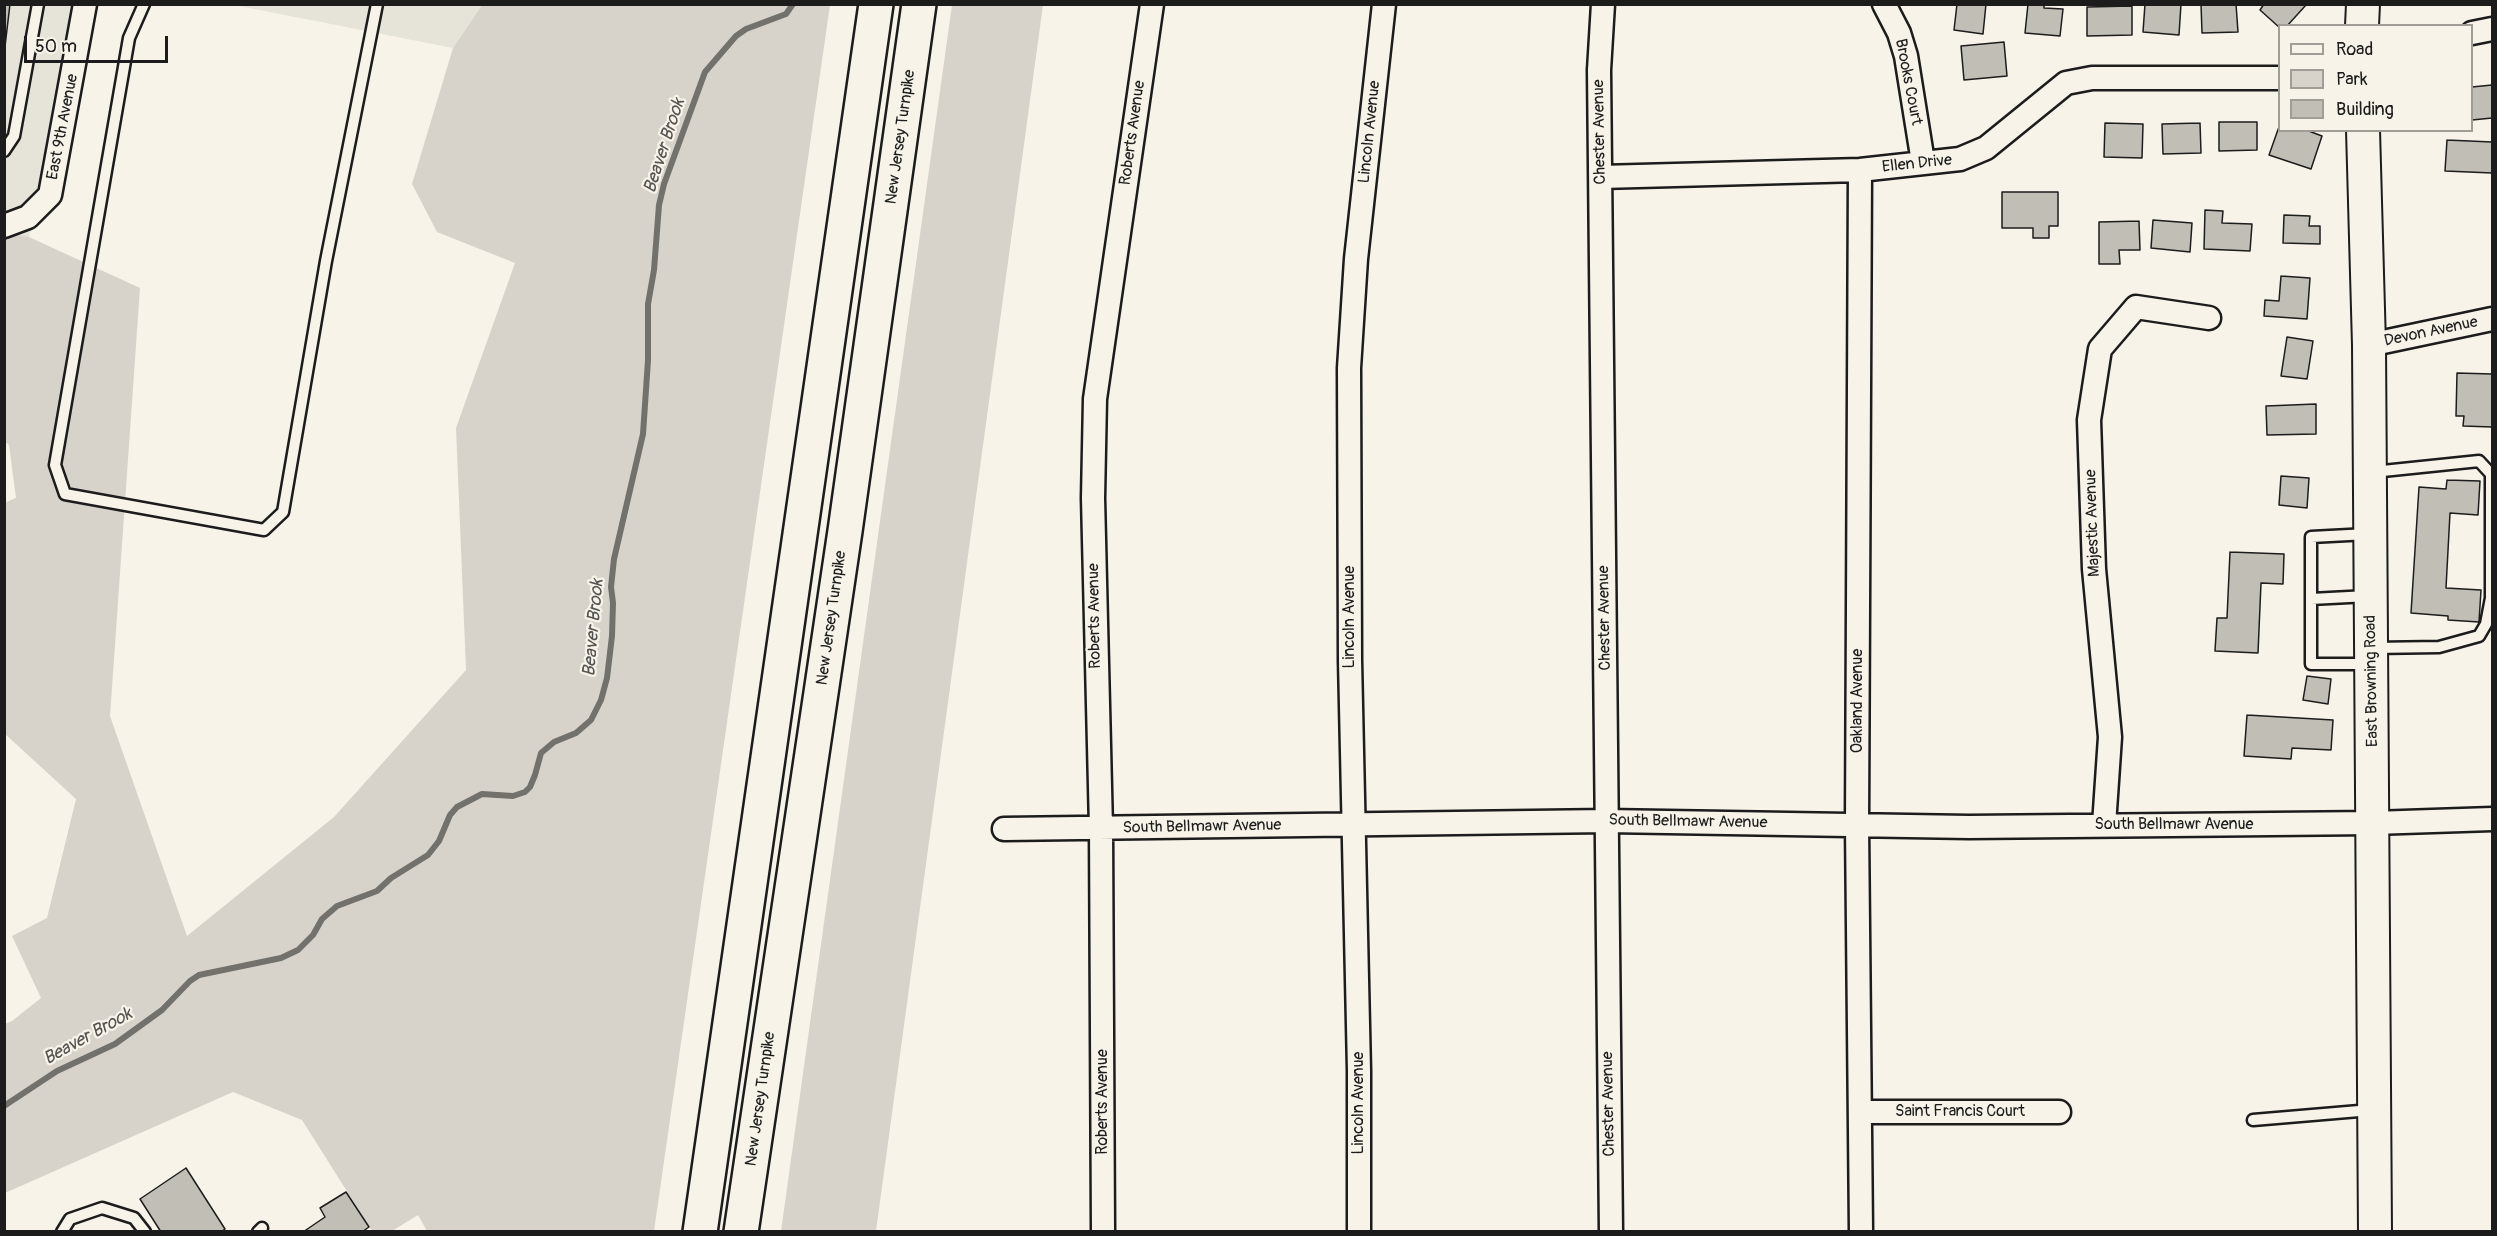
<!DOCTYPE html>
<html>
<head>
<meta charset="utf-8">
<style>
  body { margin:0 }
  #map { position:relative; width:2497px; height:1236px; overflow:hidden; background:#f7f3e8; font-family:Pangolin,sans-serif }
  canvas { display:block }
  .frame { position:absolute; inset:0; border:6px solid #1c1c1c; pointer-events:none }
  .legend { position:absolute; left:2278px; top:24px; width:195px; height:108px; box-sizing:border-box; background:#f7f3e8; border:2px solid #9f9d96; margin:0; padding:8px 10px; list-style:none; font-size:18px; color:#1c1c1c }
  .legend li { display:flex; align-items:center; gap:12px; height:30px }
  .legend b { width:30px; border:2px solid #9f9d96 }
  .scale { position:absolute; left:24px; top:36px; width:144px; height:27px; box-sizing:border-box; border:3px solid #1c1c1c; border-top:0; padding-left:8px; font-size:18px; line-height:21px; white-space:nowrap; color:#1c1c1c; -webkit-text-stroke:4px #f7f3e8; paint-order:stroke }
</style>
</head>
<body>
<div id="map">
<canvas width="2497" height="1236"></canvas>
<div class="frame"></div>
<ul class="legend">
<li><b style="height:8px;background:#f7f3e8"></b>Road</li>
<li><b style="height:16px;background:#d7d3cb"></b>Park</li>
<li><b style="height:16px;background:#c0beb5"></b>Building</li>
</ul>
<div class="scale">50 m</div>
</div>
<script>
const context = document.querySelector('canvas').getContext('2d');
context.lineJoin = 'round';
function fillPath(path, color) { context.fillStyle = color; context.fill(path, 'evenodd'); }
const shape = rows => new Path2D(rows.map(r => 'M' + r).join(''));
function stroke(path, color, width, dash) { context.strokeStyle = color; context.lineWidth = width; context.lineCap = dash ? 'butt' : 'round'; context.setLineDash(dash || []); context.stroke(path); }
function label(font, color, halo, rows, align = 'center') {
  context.font = font + ' Pangolin,sans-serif'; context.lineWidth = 4.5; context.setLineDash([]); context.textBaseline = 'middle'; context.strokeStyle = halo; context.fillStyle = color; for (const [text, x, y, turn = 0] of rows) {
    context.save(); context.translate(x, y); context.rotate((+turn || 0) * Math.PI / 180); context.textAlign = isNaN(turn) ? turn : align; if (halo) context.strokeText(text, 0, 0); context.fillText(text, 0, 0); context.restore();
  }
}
const built = shape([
  [4,5,72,5,70,89,29,237,5,232],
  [234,5,482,5,453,48]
]);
const green = shape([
  [482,5,830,5,654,1231,427,1231,418,1215,392,1231,372,1231,302,1120,233,1092,5,1193,5,1024,12,1021,41,998,12,936,47,918,76,799,5,734,4,503,16,498,9,445,4,441,5,232,29,237,140,288,110,716,187,936,334,817,466,670,456,428,515,263,437,232,412,184,453,48],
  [952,5,1043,5,876,1231,781,1231]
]);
const stream = shape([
  [4,1106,57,1071,115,1044,162,1010,190,981,199,975,281,958,298,950,313,935,322,919,337,906,377,891,391,878,428,855,439,841,450,815,457,807,482,794,513,796,525,792,530,787,535,775,541,753,554,742,576,733,591,720,601,700,607,678,612,636,613,603,611,587,614,559,643,434,648,360,648,304,654,270,659,205,664,184,705,72,736,36,746,29,786,14,793,4]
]);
const building = shape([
  [4,4,10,4,4,55,4,4],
  [1957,4,1986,4,1983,34,1954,30,1957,4],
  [2028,4,2044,4,2044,8,2063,9,2060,36,2025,33,2028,4],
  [2145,4,2181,4,2179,35,2143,32,2145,4],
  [2201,4,2236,4,2238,32,2202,33,2201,4],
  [2264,4,2305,4,2306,5,2287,26,2280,26,2280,28,2260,10,2264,4],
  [2132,6,2132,35,2087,36,2087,7,2132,6],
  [2004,42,2007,76,1964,80,1961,46,2004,42],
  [2492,85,2492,118,2472,120,2472,87,2492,85],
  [2219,122,2257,122,2257,150,2219,151,2219,122],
  [2105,123,2143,124,2142,158,2104,157,2105,123],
  [2200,123,2201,153,2163,154,2162,124,2200,123],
  [2280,124,2280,130,2306,130,2322,136,2311,169,2269,155,2280,124],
  [2447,140,2492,142,2492,173,2445,171,2447,140],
  [2002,192,2058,192,2058,226,2049,226,2049,238,2033,238,2033,228,2002,228,2002,192],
  [2205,210,2223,211,2222,223,2252,224,2250,251,2204,249,2205,210],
  [2284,215,2310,216,2309,226,2320,226,2320,244,2283,243,2284,215],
  [2153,220,2192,223,2190,252,2151,248,2153,220],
  [2139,221,2140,250,2119,250,2120,264,2099,264,2099,222,2139,221],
  [2281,276,2310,278,2307,319,2264,316,2265,300,2279,301,2281,276],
  [2287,337,2313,341,2307,379,2281,376,2287,337],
  [2457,373,2492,374,2492,427,2463,426,2464,416,2456,416,2457,373],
  [2316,404,2316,434,2267,435,2266,406,2316,404],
  [2281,476,2309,478,2307,508,2279,505,2281,476],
  [2447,480,2480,481,2478,515,2450,513,2446,588,2481,590,2479,622,2448,620,2448,616,2411,613,2419,487,2446,489,2447,480],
  [2230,552,2284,554,2283,584,2261,583,2258,653,2215,651,2217,618,2227,618,2230,552],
  [2307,676,2331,679,2328,704,2303,700,2307,676],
  [2247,715,2333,720,2331,750,2292,748,2291,759,2244,756,2247,715],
  [186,1168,225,1229,221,1232,161,1232,140,1199,186,1168],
  [346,1192,369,1227,362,1232,303,1232,325,1217,320,1208,346,1192]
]);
const lane = shape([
  [144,4,129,38,55,465,65,494,264,530,283,512,326,261,377,4],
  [4,151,14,136,38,4],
  [2368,534,2311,537,2311,664,2368,664],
  [2311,599,2368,596],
  [2373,648,2439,647,2479,636,2486,624,2491,598,2491,474,2479,461,2373,472],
  [2253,1120,2371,1110],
  [62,1232,70,1219,102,1208,134,1218,145,1232],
  [258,1232,262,1228]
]);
const street = shape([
  [1603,4,1599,70,1611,1232],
  [1884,4,1899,33,1906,56,1923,162],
  [2472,33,2492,29],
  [1860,170,1857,825,1861,1232],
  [1601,177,1860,170,1960,159,1986,148,2066,83,2092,78,2280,78],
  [4,226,28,217,50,195,85,4],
  [2369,345,2492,319],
  [2104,825,2110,737,2094,569,2089,420,2100,349,2136,307,2209,318],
  [1004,829,1607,821,1969,827,2373,823,2492,819],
  [1861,1112,2059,1112],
  [1103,1232,1101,828,1093,498,1095,399,1152,4],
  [1359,1232,1359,1071,1350,660,1349,368,1356,259,1384,4]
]);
const secondary = shape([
  [2362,26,2363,4],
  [2363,130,2369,345,2375,1232]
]);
const highway = shape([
  [700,1232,876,4],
  [741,1232,845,531,919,4]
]);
const streetNames = [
  ["Brooks Court",1908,82,79],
  ["East 9th Avenue",63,127,-79],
  ["Lincoln Avenue",1370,132,-84],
  ["Chester Avenue",1600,132,-91],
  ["Roberts Avenue",1133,133,-82],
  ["New Jersey Turnpike",901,137,-82],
  ["Ellen Drive",1917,164,-6],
  ["Devon Avenue",2431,332,-12],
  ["Majestic Avenue",2093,523,-92],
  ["Roberts Avenue",1095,616,-91],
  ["Lincoln Avenue",1350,617,-90],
  ["New Jersey Turnpike",832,618,-82],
  ["Chester Avenue",1605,618,-91],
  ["East Browning Road",2372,681,-91],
  ["Oakland Avenue",1858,701,-90],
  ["South Bellmawr Avenue",1688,822,1],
  ["South Bellmawr Avenue",2174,825],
  ["South Bellmawr Avenue",1202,827,-1],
  ["New Jersey Turnpike",761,1099,-82],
  ["Roberts Avenue",1103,1102,-90],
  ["Lincoln Avenue",1359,1103,-90],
  ["Chester Avenue",1609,1104,-91],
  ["Saint Francis Court",1960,1112]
];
const waterNames = [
  ["Beaver Brook",665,146,-72],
  ["Beaver Brook",594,628,-85],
  ["Beaver Brook",88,1037,-29]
];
fillPath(built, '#e6e3d9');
fillPath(green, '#d7d3cb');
stroke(stream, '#72716c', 6);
fillPath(building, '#c0beb5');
stroke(building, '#1c1c1c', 1.5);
stroke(lane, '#1c1c1c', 15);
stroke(street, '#1c1c1c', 27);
stroke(secondary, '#1c1c1c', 36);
stroke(highway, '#1c1c1c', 38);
stroke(lane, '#f7f3e8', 10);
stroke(street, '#f7f3e8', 22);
stroke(secondary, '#f7f3e8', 32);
stroke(highway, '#f7f3e8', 33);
label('16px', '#1c1c1c', '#f7f3e8', streetNames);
label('italic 18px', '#565452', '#f7f3e8', waterNames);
</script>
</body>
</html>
